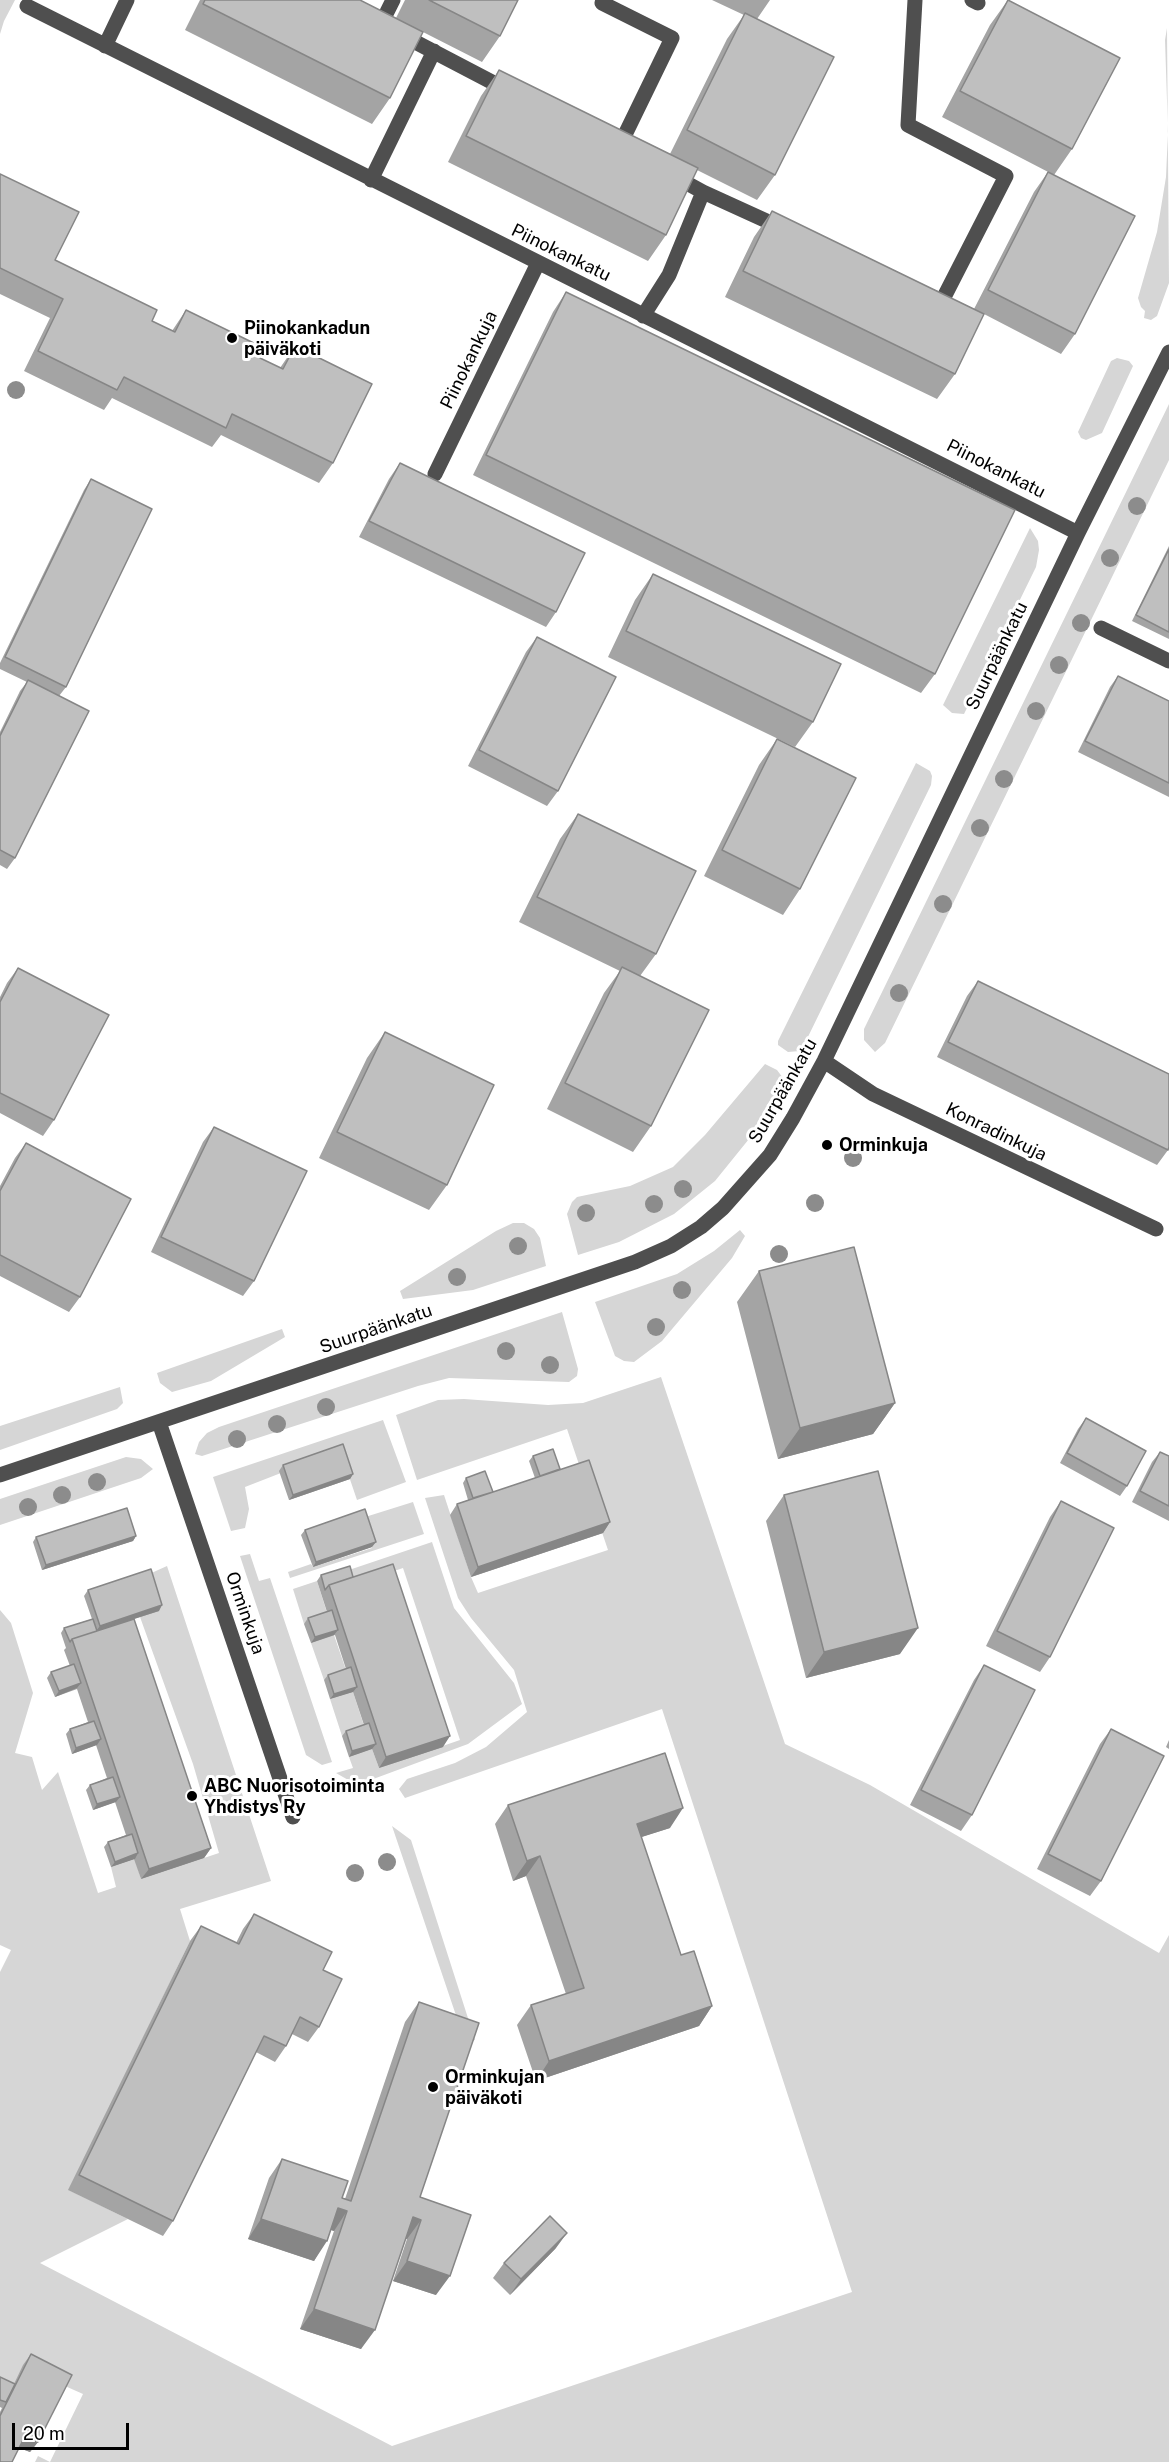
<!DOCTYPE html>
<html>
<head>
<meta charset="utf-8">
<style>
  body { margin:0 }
  #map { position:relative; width:1169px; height:2462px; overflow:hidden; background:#fff; font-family:"Public Sans",sans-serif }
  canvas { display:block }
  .scale { position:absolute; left:12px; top:2423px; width:117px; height:27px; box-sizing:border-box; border:3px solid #000; border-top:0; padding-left:8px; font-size:18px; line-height:21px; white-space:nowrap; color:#000; -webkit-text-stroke:4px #fff; paint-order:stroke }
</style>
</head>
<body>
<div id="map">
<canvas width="1169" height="2462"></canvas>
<div class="scale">20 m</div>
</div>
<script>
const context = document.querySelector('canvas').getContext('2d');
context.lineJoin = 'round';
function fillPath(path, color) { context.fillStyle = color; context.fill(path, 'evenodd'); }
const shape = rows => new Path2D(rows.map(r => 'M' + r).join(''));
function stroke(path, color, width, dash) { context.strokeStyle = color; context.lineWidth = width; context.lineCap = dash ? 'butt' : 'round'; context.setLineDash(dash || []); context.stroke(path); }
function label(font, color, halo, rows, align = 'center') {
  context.font = font + ' "Public Sans",sans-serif'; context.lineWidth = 6; context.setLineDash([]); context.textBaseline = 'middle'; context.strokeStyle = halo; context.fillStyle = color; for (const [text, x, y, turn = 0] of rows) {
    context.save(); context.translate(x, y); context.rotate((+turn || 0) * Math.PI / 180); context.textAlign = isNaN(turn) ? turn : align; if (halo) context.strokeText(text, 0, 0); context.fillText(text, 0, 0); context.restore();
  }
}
const green = shape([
  [0,0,15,0,4,21,0,34],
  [1167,28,1169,283,1157,316,1151,320,1144,318,1145,311,1141,307,1138,298,1157,232,1166,177,1168,131,1165,40],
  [1117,358,1129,361,1133,366,1102,433,1086,440,1081,438,1078,432,1111,361],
  [1169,404,1169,460,885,1043,875,1052,864,1040,864,1029],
  [1030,528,1038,541,1039,550,1036,567,964,714,952,713,943,705],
  [916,763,930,771,932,776,931,785,803,1047,800,1051,788,1052,778,1045,778,1041],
  [765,1064,777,1070,783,1078,784,1085,753,1134,715,1181,674,1214,619,1242,578,1255,567,1214,572,1202,577,1197,630,1186,673,1167,705,1135],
  [513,1223,524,1223,534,1229,540,1238,546,1266,473,1290,403,1299,400,1291,496,1231],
  [740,1230,745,1236,732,1258,662,1341,634,1362,624,1361,615,1356,595,1302,677,1274,714,1251],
  [562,1312,578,1369,577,1376,569,1382,449,1378,418,1386,202,1456,195,1454,199,1442,207,1433,219,1427],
  [282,1329,285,1337,211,1381,172,1392,160,1383,157,1373],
  [661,1377,785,1744,870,1785,1159,1953,1169,1935,1169,2462,35,2462,38,2456,50,2462,83,2394,65,2386,14,2384,0,2377,0,1972,11,1950,0,1945,0,1610,11,1623,33,1693,15,1753,32,1757,42,1790,58,1772,98,1893,116,1887,111,1867,135,1859,141,1879,219,1853,193,1764,140,1617,147,1575,167,1566,271,1881,180,1909,190,1941,69,2190,128,2219,40,2263,392,2446,852,2292,662,1709,405,1798,399,1789,407,1779,455,1763,486,1747,527,1712,514,1670,471,1618,458,1598,425,1498,444,1495,471,1577,478,1593,608,1550,567,1429,417,1480,396,1415,438,1400,464,1399,548,1405,583,1403],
  [120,1387,123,1403,117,1409,0,1450,0,1426],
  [383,1420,406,1482,357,1500,340,1450,245,1487,249,1509,245,1528,231,1531,213,1477],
  [126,1457,141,1459,153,1469,141,1478,0,1525,0,1499],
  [413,1502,424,1534,290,1578,288,1572,311,1564,313,1567,372,1548,362,1518],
  [432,1542,454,1608,514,1683,522,1704,468,1744,357,1785,336,1773,353,1768,349,1757,372,1749,379,1768,460,1740,403,1568,350,1586,346,1571],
  [250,1554,259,1581,270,1578,332,1762,322,1765,306,1755,240,1556],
  [317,1581,328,1616,304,1624,293,1589],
  [334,1635,347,1673,324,1680,311,1643],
  [353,1692,365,1729,342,1736,330,1699],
  [392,1826,411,1840,475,2040,465,2042]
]);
const minor = shape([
  [603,0,602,3,672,38,619,147],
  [915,0,908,125,1006,176,942,301,930,296],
  [972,0,978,3],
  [27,6,1078,533],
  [381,24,393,0],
  [400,34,509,91],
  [105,46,127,0],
  [371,180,434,51],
  [703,192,782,228],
  [643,316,669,275,703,192,672,175],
  [435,474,538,263],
  [1101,628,1169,661],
  [824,1061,873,1094,1156,1229],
  [159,1422,293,1817],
  [0,1475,635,1262,671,1246,701,1227,723,1208,770,1155,793,1118,824,1061,1078,533,1169,352]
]);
const trees = [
  [16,390],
  [1137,506],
  [1110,558],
  [1081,623],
  [1059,665],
  [1036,711],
  [1004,779],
  [980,828],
  [943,904],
  [899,993],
  [853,1158],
  [683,1189],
  [815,1203],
  [654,1204],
  [586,1213],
  [518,1246],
  [779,1254],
  [457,1277],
  [682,1290],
  [656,1327],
  [506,1351],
  [550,1365],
  [326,1407],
  [277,1424],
  [237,1439],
  [97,1482],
  [62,1495],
  [28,1507],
  [387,1862],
  [355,1873]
];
const wall = shape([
  [200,0,360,0,396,18,405,0,518,0,500,36,482,62,423,32,390,98,372,124,185,30],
  [712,0,770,0,757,19,775,175,757,200,697,170,666,235,648,261,448,162,481,96,499,70,670,154,727,39,744,15],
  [1008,0,1072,149,1054,175,942,117,990,25],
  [1048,172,1075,334,1061,354,984,314,955,374,937,399,725,297,754,237,772,211,974,309,1034,192],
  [0,174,55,260,152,321,172,331,186,310,260,358,280,368,295,346,333,463,319,483,221,435,212,447,112,398,104,410,24,371,50,318,0,294],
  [566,292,935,674,921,693,473,475,553,312],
  [400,463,556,612,546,627,359,537,389,479],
  [91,479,66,687,59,696,15,858,7,869,0,865,0,732,20,691,27,682,0,669,0,663,84,490],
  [1169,546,1169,639,1132,621],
  [653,574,813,722,795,747,608,657,635,600],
  [537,637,558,791,547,806,468,766,526,652],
  [1118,676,1169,701,1169,797,1078,752,1110,687],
  [777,739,800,889,783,915,704,876,759,765],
  [578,814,656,954,640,976,651,1126,633,1152,547,1109,604,993,620,971,519,922,560,839],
  [18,968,54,1120,43,1136,0,1113,0,997,7,983],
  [978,981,1168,1150,1157,1165,937,1057,967,996],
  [385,1032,447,1185,429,1210,319,1158,367,1058],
  [214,1127,254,1281,243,1296,151,1252,203,1142],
  [26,1143,80,1297,69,1312,0,1276,0,1186,15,1158],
  [759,1271,895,1403,873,1434,778,1459,737,1302],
  [1086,1418,1127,1486,1120,1496,1060,1463,1078,1429],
  [1160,1452,1169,1456,1169,1521,1132,1502,1152,1462],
  [533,1456,560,1469,610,1522,603,1533,471,1577,450,1515,457,1504,468,1500,463,1483,466,1478,493,1492,535,1478,529,1461],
  [283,1465,353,1474,350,1479,289,1500,279,1471],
  [784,1495,900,1654,806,1678,766,1521],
  [1061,1501,1050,1657,1040,1672,986,1646,1050,1517],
  [305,1530,372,1547,313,1567,301,1535],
  [136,1536,133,1541,42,1570,33,1542,36,1537],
  [321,1575,353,1577,443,1747,379,1768,372,1749,349,1757,342,1736,346,1731,364,1725,353,1692,330,1699,324,1680,328,1675,346,1669,335,1635,311,1643,304,1624,308,1618,327,1612,317,1581],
  [88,1590,159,1611,134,1619,211,1848,204,1858,141,1879,134,1859,111,1867,104,1847,108,1842,126,1835,115,1802,93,1810,86,1790,90,1785,107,1778,96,1745,72,1754,66,1734,70,1729,88,1722,77,1689,55,1697,47,1678,51,1672,70,1666,64,1650,66,1648,61,1633,64,1628,92,1619,84,1596],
  [984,1665,972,1815,961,1831,910,1805,974,1680],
  [1111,1729,1101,1881,1090,1896,1037,1869,1100,1744],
  [1169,1740,1169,1749,1166,1747],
  [508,1805,670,1828,641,1837,681,1955,712,2006,699,2026,536,2081,517,2025,531,2005,566,1994,526,1876,513,1881,495,1824],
  [254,1914,323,1970,319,2027,308,2042,292,2034,286,2046,275,2062,256,2052,173,2221,163,2236,68,2190,190,1941,201,1926,236,1943,243,1929],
  [419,2002,420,2197,436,2295,393,2281,407,2239,405,2238,361,2349,300,2329,334,2231,331,2230,314,2261,248,2239,269,2178,282,2159,342,2198,345,2199,405,2022],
  [556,2248,510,2295,493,2278,504,2263],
  [31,2354,38,2442,30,2452,19,2448,0,2462,0,2412,2,2408,0,2407,0,2377,14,2384,23,2365]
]);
const shadedWall = shape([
  [895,1403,873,1434,778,1459,800,1428],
  [353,1474,350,1479,289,1500,293,1495],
  [610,1522,603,1533,471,1577,478,1567],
  [136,1536,133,1541,42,1570,46,1565],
  [376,1542,372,1547,313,1567,316,1562],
  [162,1605,159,1611,96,1631,100,1626],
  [918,1628,900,1654,806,1678,824,1652],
  [338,1630,334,1635,311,1643,315,1637],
  [81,1683,77,1688,55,1697,59,1691],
  [357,1687,353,1692,330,1699,334,1694],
  [450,1736,443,1747,379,1768,386,1757],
  [101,1739,97,1745,72,1754,76,1748],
  [376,1744,372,1749,349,1757,352,1751],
  [120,1797,116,1802,93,1810,97,1804],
  [683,1808,670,1828,623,1843,637,1824],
  [211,1848,204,1858,141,1879,149,1869],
  [138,1853,135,1859,111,1867,115,1862],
  [540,1856,526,1876,513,1881,527,1861],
  [712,2006,699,2026,536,2081,549,2061],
  [338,2208,347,2211,334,2231,325,2228],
  [413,2217,421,2220,407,2239,399,2236],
  [261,2219,327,2241,314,2261,248,2239],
  [567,2233,556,2248,510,2295,521,2279],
  [407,2261,450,2276,436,2295,393,2281],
  [314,2309,375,2330,361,2349,300,2329],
  [25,2436,38,2442,30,2452,17,2447]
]);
const building = shape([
  [205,0,360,0,423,32,390,98,203,4,205,0],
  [429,0,518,0,500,36,429,0],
  [1008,0,1120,58,1072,149,960,91,1008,0],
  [745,13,834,57,775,175,687,130,745,13],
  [499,70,698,168,666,235,466,136,499,70],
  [1048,172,1135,216,1075,334,988,290,1048,172],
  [0,174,79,212,55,260,157,310,152,321,175,332,186,310,264,348,260,358,283,369,295,346,372,384,333,463,232,414,226,428,124,377,117,390,38,351,63,299,0,268,0,174],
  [772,211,984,314,955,374,743,271,772,211],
  [566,292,1015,510,935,674,486,455,566,292],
  [400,463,585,553,556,612,369,521,400,463],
  [91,479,152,509,66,687,5,657,91,479],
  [1169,549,1169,632,1136,615,1169,549],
  [653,574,841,664,813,722,626,631,653,574],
  [537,637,616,677,558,791,479,750,537,637],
  [1118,676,1169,701,1169,783,1085,741,1118,676],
  [28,680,89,711,15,858,0,850,0,736,28,680],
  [777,739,856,778,800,889,722,850,777,739],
  [578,814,696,871,656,954,537,897,578,814],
  [622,967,709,1010,651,1126,565,1083,622,967],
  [18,968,109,1015,54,1120,0,1093,0,1002,18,968],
  [978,981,1169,1074,1169,1147,1168,1150,948,1042,978,981],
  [385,1032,494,1085,447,1185,337,1132,385,1032],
  [214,1127,307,1171,254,1281,161,1237,214,1127],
  [26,1143,131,1199,80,1297,0,1255,0,1191,26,1143],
  [854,1247,895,1403,800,1428,759,1271,854,1247],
  [1086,1418,1146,1451,1127,1486,1067,1453,1086,1418],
  [343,1444,353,1474,293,1495,283,1465,343,1444],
  [553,1449,560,1469,540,1476,533,1456,553,1449],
  [1160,1452,1169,1456,1169,1506,1140,1491,1160,1452],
  [589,1460,610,1522,478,1567,457,1504,589,1460],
  [485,1471,493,1492,473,1498,466,1478,485,1471],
  [878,1471,918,1628,824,1652,784,1495,878,1471],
  [1061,1501,1114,1528,1050,1657,997,1631,1061,1501],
  [127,1508,136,1536,46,1565,36,1537,127,1508],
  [365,1509,376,1542,316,1562,305,1530,365,1509],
  [393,1564,450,1736,386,1757,329,1585,393,1564],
  [350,1566,353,1577,329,1585,325,1590,321,1575,350,1566],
  [151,1569,162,1605,100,1626,88,1590,151,1569],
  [332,1610,338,1630,315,1637,308,1618,332,1610],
  [93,1619,97,1631,72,1639,70,1642,64,1628,93,1619],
  [134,1619,211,1848,149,1869,72,1639,134,1619],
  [74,1664,81,1683,59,1691,51,1672,74,1664],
  [984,1665,1035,1690,972,1815,921,1790,984,1665],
  [351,1667,357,1687,334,1694,328,1675,351,1667],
  [94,1721,101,1739,76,1748,70,1729,94,1721],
  [369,1723,376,1744,352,1751,346,1731,369,1723],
  [1111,1729,1164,1756,1101,1881,1048,1854,1111,1729],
  [665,1753,683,1808,637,1824,681,1955,694,1951,712,2006,549,2061,531,2005,584,1988,540,1856,527,1861,508,1805,665,1753],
  [113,1777,120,1797,97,1804,90,1785,113,1777],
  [132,1834,138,1853,115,1862,108,1842,132,1834],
  [254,1914,332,1952,323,1970,342,1979,319,2027,300,2017,286,2046,264,2036,173,2221,79,2175,201,1926,239,1944,254,1914],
  [419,2002,479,2023,420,2197,471,2215,450,2276,407,2261,421,2220,413,2217,375,2330,314,2309,347,2211,338,2208,327,2241,261,2219,282,2159,348,2181,342,2198,351,2201,419,2002],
  [550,2216,567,2233,521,2279,504,2263,550,2216],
  [31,2354,72,2375,38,2442,25,2436,12,2462,0,2462,0,2416,31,2354],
  [0,2377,15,2384,6,2402,0,2400,0,2377]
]);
const markers = [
  [232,338,6,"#000"],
  [827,1145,6,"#000"],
  [192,1796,6,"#000"],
  [433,2087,6,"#000"]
];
const streetNames = [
  ["Piinokankatu",561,253,26],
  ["Piinokankuja",469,360,-64],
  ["Piinokankatu",996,469,27],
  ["Suurpäänkatu",997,656,-64],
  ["Suurpäänkatu",783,1091,-60],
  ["Konradinkuja",996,1132,26],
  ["Suurpäänkatu",376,1329,-19],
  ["Orminkuja",245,1613,71]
];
const poiNames = [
  ["Piinokankadun",244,328],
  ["päiväkoti",244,349],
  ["Orminkuja",839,1145],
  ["ABC Nuorisotoiminta",204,1786],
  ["Yhdistys Ry",204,1807],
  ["Orminkujan",445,2077],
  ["päiväkoti",445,2098]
];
fillPath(green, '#d6d6d6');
stroke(minor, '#4f4f4f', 15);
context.fillStyle = '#8c8c8c';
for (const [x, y] of trees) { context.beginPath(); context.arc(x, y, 9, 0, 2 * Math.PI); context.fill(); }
fillPath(wall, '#a4a4a4');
fillPath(shadedWall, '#868686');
fillPath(building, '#bfbfbf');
stroke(building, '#868686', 1.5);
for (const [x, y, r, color] of markers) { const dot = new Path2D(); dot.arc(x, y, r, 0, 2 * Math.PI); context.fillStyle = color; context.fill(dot); stroke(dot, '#fff', 2); }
label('18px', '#000', '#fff', streetNames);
label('bold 18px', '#000', '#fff', poiNames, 'left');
</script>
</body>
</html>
